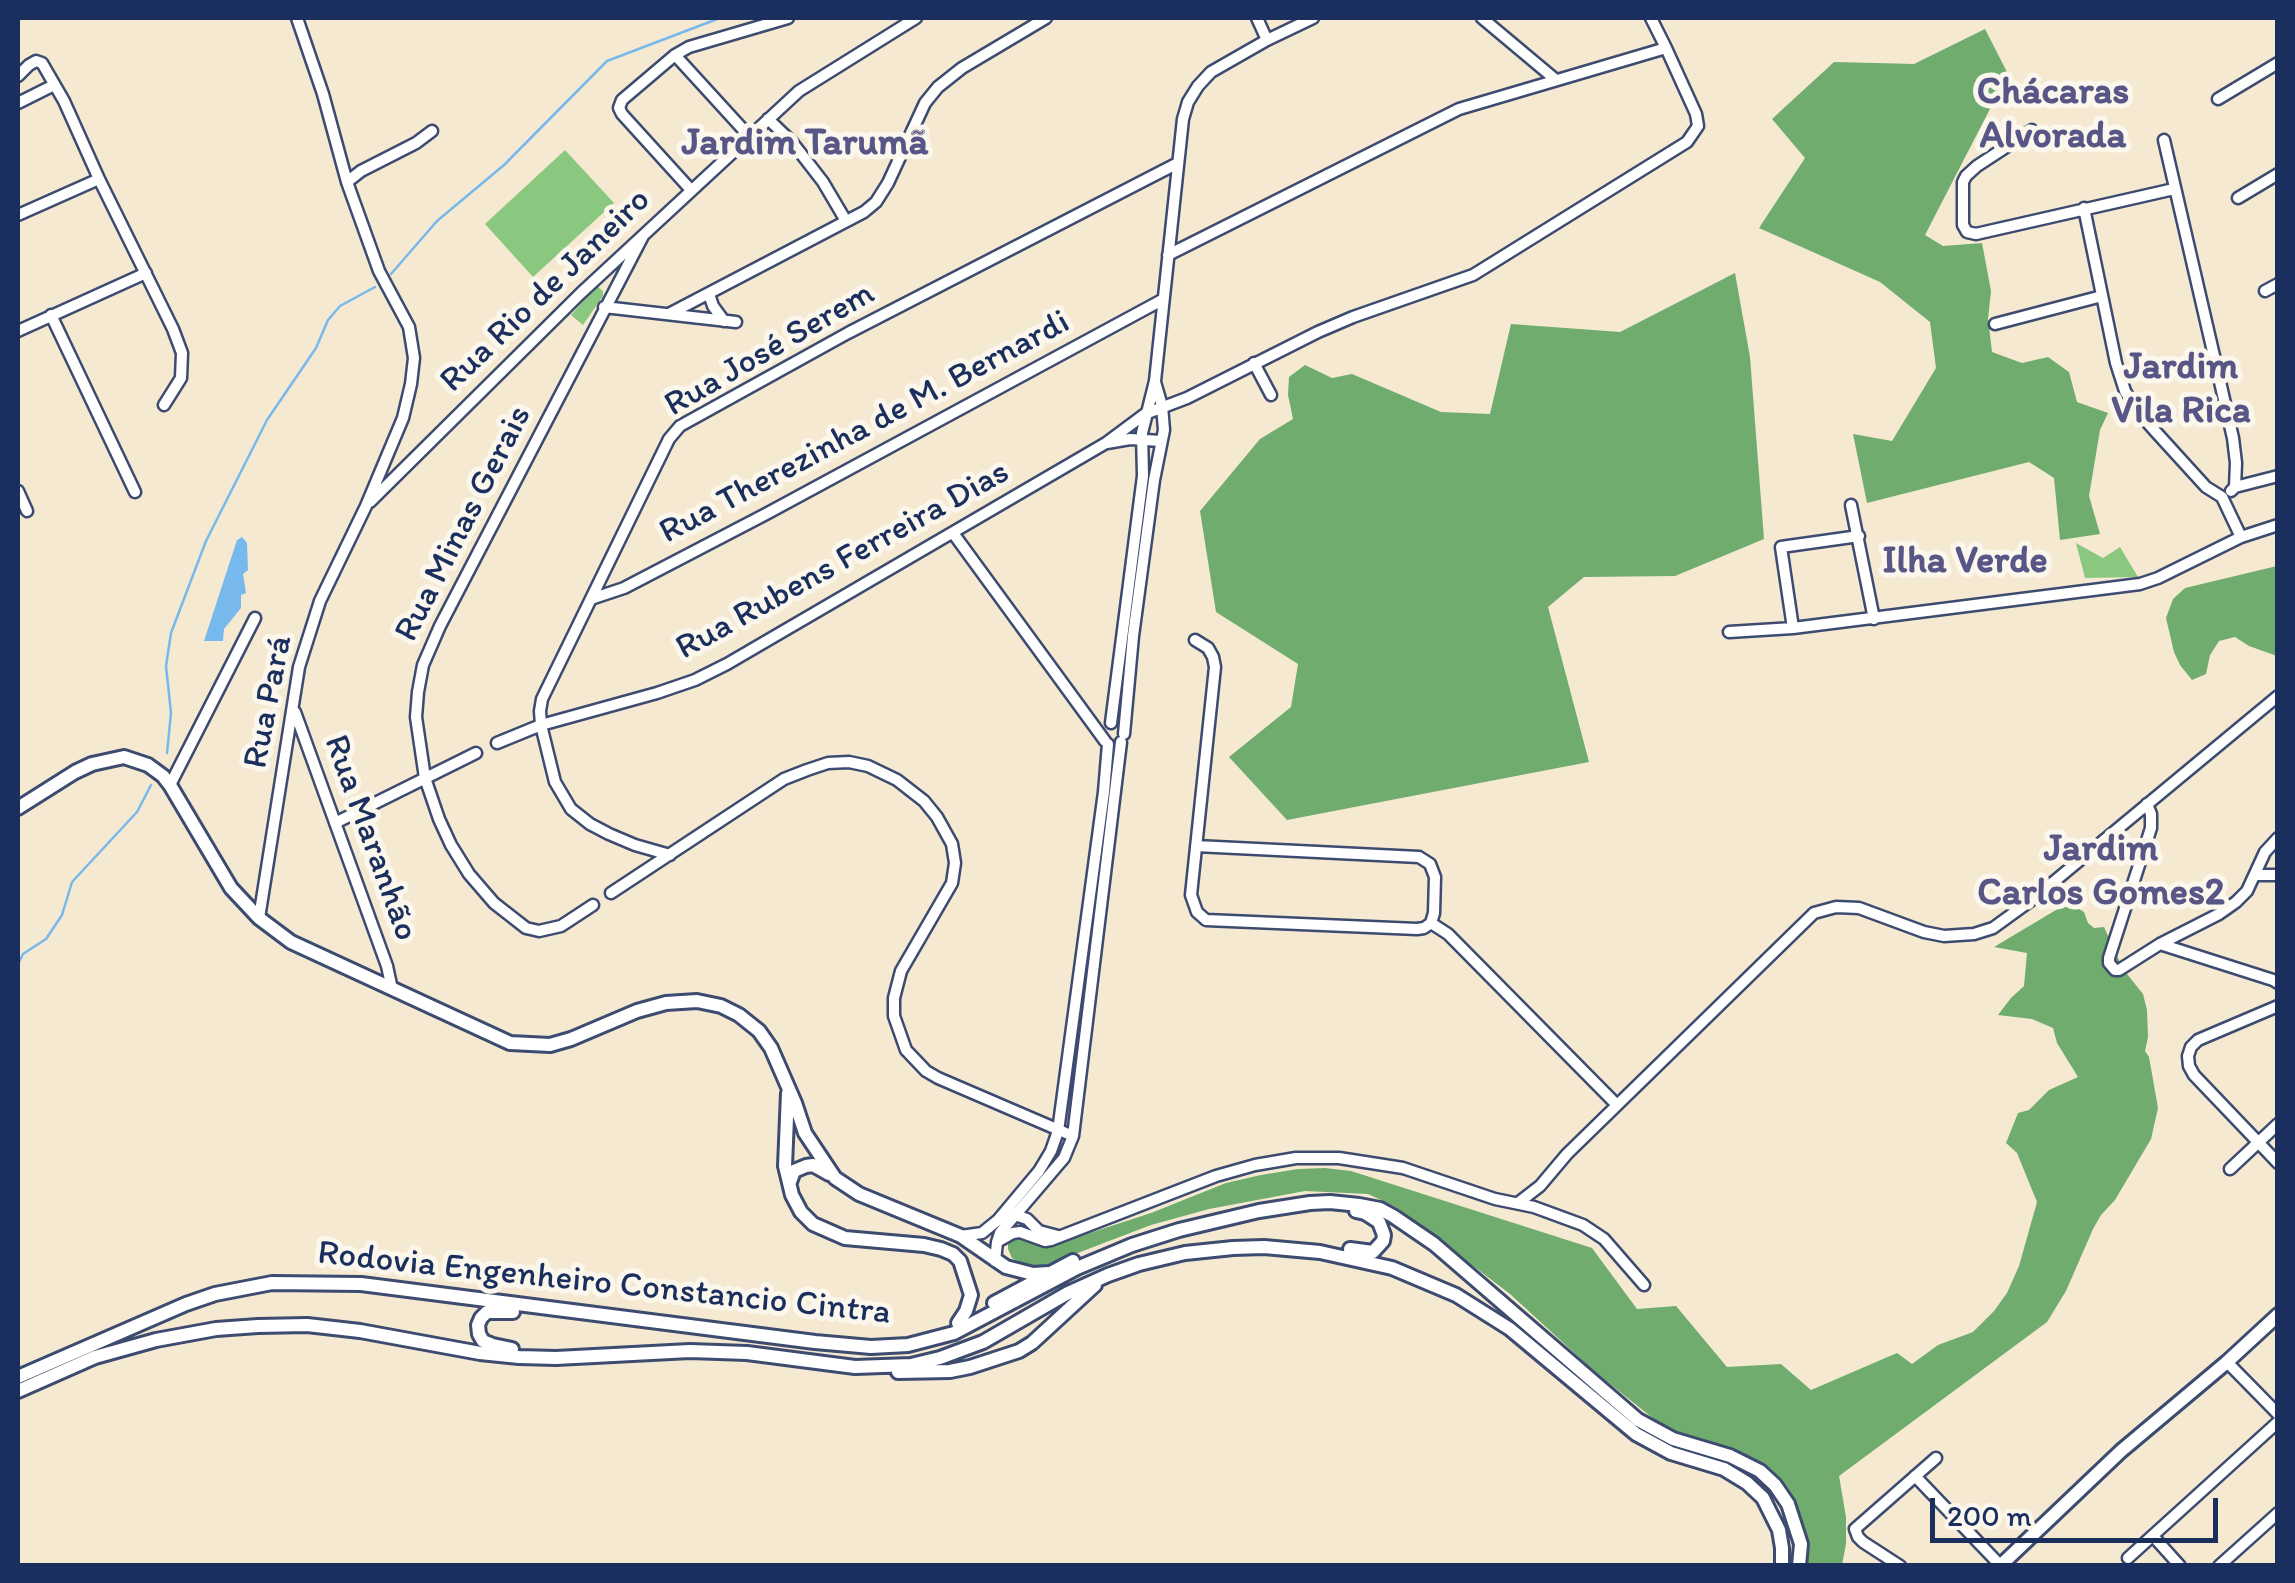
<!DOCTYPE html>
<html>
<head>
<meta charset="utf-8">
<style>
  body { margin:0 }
  #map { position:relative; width:2295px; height:1583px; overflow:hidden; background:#f6e9d2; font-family:Itim,sans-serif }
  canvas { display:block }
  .frame { position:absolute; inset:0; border:20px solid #1b2f5e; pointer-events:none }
  .scale { position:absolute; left:1930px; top:1498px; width:288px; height:45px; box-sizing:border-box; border:5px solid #1b2f5e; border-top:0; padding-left:12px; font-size:30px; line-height:35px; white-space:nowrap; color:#1b2f5e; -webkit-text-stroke:8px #fbf7ec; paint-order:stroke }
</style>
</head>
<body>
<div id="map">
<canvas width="2295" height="1583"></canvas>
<div class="frame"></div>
<div class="scale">200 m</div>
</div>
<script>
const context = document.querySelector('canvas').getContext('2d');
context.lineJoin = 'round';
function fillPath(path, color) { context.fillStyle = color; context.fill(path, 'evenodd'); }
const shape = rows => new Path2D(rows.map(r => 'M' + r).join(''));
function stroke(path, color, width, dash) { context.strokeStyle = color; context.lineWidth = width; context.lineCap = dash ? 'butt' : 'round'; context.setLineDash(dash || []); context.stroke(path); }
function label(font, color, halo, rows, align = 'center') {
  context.font = font + ' Itim,sans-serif'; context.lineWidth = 10; context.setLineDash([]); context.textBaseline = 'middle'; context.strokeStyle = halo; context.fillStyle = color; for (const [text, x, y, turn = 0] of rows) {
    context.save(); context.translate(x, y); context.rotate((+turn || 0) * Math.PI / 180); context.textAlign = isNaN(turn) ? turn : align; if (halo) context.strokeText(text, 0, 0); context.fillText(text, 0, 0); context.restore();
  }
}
const green = shape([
  [565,150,614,203,533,277,485,224],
  [597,286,603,291,603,296,583,325,571,315],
  [2076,543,2103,558,2120,547,2138,577,2085,578]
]);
const forest = shape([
  [1985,29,2008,74,1925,235,1943,246,1982,243,1991,291,1988,319,1992,352,2022,363,2048,357,2069,372,2077,402,2108,413,2100,430,2089,496,2100,534,2060,540,2054,478,2029,462,1867,503,1853,434,1892,441,1936,368,1930,322,1880,282,1759,228,1805,158,1772,119,1834,62,1914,64],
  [1735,273,1750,357,1764,539,1675,576,1584,577,1548,607,1589,762,1287,820,1229,757,1291,707,1298,664,1216,612,1200,511,1260,439,1293,419,1288,395,1289,377,1305,365,1332,378,1352,374,1441,412,1490,414,1511,324,1620,332],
  [2277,566,2277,656,2249,646,2235,637,2219,641,2210,655,2206,674,2192,680,2180,665,2174,652,2166,618,2173,599,2185,588],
  [2061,907,2076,907,2084,912,2088,923,2094,928,2104,927,2123,969,2143,994,2147,1010,2148,1037,2145,1051,2149,1057,2158,1108,2151,1139,2115,1200,2101,1215,2093,1229,2066,1291,2047,1322,1839,1476,1846,1517,1846,1544,1842,1565,1807,1565,1806,1544,1801,1520,1789,1495,1771,1469,1751,1457,1683,1436,1659,1423,1595,1372,1510,1294,1396,1207,1368,1194,1305,1191,1209,1209,1151,1225,1041,1267,1021,1263,1012,1258,1008,1249,1008,1244,1015,1239,1024,1238,1041,1244,1056,1244,1151,1213,1226,1183,1261,1175,1298,1169,1325,1168,1351,1171,1592,1248,1637,1309,1676,1306,1727,1367,1781,1364,1811,1390,1897,1353,1912,1364,1938,1345,1973,1332,1994,1311,2007,1293,2019,1266,2037,1202,2017,1153,2006,1143,2018,1113,2029,1110,2049,1090,2078,1077,2057,1043,2053,1028,2032,1019,1998,1015,2011,998,2024,986,2027,953,1994,947]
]);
const water = shape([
  [242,537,247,543,248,570,243,574,246,593,241,595,241,608,224,629,223,641,204,641,237,540]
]);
const stream = shape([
  [391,274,437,221,504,165,607,61,720,18],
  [167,753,171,713,166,666,171,633,206,541,267,420,316,348,328,320,340,306,375,287],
  [18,964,23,954,46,939,62,915,72,882,137,812,151,785]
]);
const minor = shape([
  [1257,18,1267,40],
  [1482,18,1556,80],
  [1651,18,1666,48],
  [675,55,749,136],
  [18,76,29,65,36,61,42,63,64,101,99,179,173,329,182,353,181,378,164,405],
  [2218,99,2278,63],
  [18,103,54,85],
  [768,119,792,142,823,182,846,221],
  [2032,130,1977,166,1966,176,1963,182,1963,225,1967,232,1976,234,2174,189],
  [2164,140,2233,438,2236,463,2235,487],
  [347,182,361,171,416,143,432,131],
  [691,190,622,114,619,108,622,100,675,55,689,47,788,18],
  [2238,198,2278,174],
  [2084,208,2116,363,2125,391,2134,407,2155,431,2206,487,2222,497,2241,537],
  [18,215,99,179],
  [2265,291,2278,284],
  [709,294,713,306,724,321],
  [604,307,736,322],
  [669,314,864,212,876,202,888,183,925,103,938,87,962,68,1046,18],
  [51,315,135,492],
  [1995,324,2102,296],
  [18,331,146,273],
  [1254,363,1271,395],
  [1107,443,1130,439,1161,441],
  [18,491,27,511],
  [2231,491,2235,487,2278,476],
  [370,502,581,293,799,91,916,18],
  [1851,505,1874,619],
  [953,533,1105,741],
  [591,599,624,588,766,514,1162,300],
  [1793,628,1781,547,1859,536],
  [1729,632,1793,628,2140,584,2158,578,2241,537,2278,525],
  [1195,640,1208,648,1213,657,1215,667,1191,895,1197,912,1206,920,1417,929,1424,928,1431,923],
  [295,712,387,966,392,989],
  [1111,723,1143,476,1142,433,1155,381,1183,119,1188,102,1198,86,1211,72,1267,40,1313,18],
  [1124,734,1133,636,1154,480,1164,430,1162,406,1155,382],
  [497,743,541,725,657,693,695,680,727,664,1106,443,1145,414,1187,398,1318,332,1353,317,1473,275,1687,142,1698,126,1696,114,1666,48,1459,109,1168,255],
  [170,785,255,618],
  [2147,804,2151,814,2151,828,2109,958,2109,963,2115,970,2119,970,2160,944,2219,914,2236,902,2247,891,2265,852,2278,838],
  [335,823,476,753],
  [1196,846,1419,857,1430,864,1435,877,1434,913,1431,923],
  [670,855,635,845,609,834,590,824,571,809,555,782,541,725,540,711,542,699,669,439,680,426,848,333,1178,163],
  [2255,875,2278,875],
  [611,893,784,779,807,770,828,763,849,762,868,766,897,780,924,801,937,817,952,844,955,863,952,883,901,971,894,998,894,1016,906,1050,926,1071,938,1078,1073,1136],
  [593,905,561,926,539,931,526,928,494,903,469,874,451,845,439,819,425,778,416,717,418,692,423,665,440,626,643,236],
  [259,918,299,667,320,601,366,506,403,418,411,384,414,358,409,327,379,271,347,182,323,94,297,18],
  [1431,923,1448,934,1617,1105],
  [2160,944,2273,980,2278,983],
  [2278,1006,2198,1040,2191,1047,2188,1056,2189,1066,2194,1075,2278,1163],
  [2230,1169,2278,1124],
  [1518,1203,1540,1186,1567,1154,1814,913,1836,907,1859,908,1924,932,1944,936,1974,934,1993,928,2033,899,2278,696],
  [1012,1214,1027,1219,1039,1231,1058,1236],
  [961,1236,982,1233,998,1220,1039,1171,1051,1151,1058,1131,1104,792,1108,744],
  [997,1242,1013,1233,1020,1232,1045,1241,1051,1240,1216,1176,1255,1165,1296,1158,1339,1158,1403,1168,1495,1199,1534,1207,1583,1225,1604,1239,1644,1285],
  [995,1261,997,1242,1000,1233,1064,1158,1073,1136,1121,742],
  [2227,1362,2278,1414],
  [1915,1476,2000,1565],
  [2153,1536,2180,1566],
  [2128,1558,2278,1422],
  [1900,1566,1863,1542,1858,1537,1855,1529,1936,1458],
  [2219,1566,2278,1513]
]);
const major = shape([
  [18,808,75,772,92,764,124,757,148,765,163,776,170,785,231,888,259,918,291,942,510,1043,550,1045,571,1039,637,1011,666,1003,697,1001,721,1006,739,1015,759,1031,771,1048,795,1103,805,1133,835,1178,859,1194,961,1236,1006,1267,1033,1274,1049,1273],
  [788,1093,785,1166,792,1195,801,1212,813,1224,845,1238,924,1245,941,1249,953,1254,960,1261,971,1295,966,1311,958,1323],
  [790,1182,794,1171,806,1166,813,1165,829,1174],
  [1350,1249,1373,1252,1383,1241,1384,1235,1379,1222,1365,1213,1356,1211],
  [994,1303,1073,1261],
  [512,1349,493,1345,483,1341,479,1334,478,1325,481,1318,487,1312,513,1312],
  [898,1372,950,1371,970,1367,1019,1351,1032,1343,1095,1285],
  [18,1377,186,1304,215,1294,272,1283,361,1284,815,1342,871,1347,908,1345,954,1333,1077,1268,1132,1245,1179,1230,1259,1211,1310,1203,1330,1202,1359,1205,1380,1209,1393,1216,1434,1244,1638,1420,1673,1439,1730,1456,1760,1471,1775,1485,1788,1504,1801,1544,1799,1566],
  [18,1391,95,1357,156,1340,216,1329,258,1326,307,1325,360,1331,480,1353,519,1357,556,1358,690,1351,747,1353,855,1367,911,1365,940,1358,983,1342,1068,1293,1108,1275,1139,1264,1185,1253,1233,1248,1264,1247,1320,1252,1392,1268,1456,1295,1510,1329,1636,1434,1671,1453,1724,1469,1747,1483,1763,1498,1779,1530,1782,1548,1782,1566],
  [2000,1566,2121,1451,2227,1362,2278,1315]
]);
const streetNames = [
  ["Rua Rio de Janeiro",546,291,-44],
  ["Rua José Serem",770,350,-30],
  ["Rua Therezinha de M. Bernardi",865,428,-28],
  ["Rua Minas Gerais",464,524,-63],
  ["Rua Rubens Ferreira Dias",843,561,-29],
  ["Rua Pará",269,702,-79],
  ["Rua Maranhão",370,838,70],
  ["Rodovia Engenheiro Constancio Cintra",604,1284,6]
];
const neighbourhoodNames = [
  ["Chácaras",2053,93],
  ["Alvorada",2053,137],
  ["Jardim Tarumã",805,144],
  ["Jardim",2181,368],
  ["Vila Rica",2181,412],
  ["Ilha Verde",1965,562],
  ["Jardim",2101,850],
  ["Carlos Gomes2",2101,894]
];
fillPath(green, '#8ac87f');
fillPath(forest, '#6fac6e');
fillPath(water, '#77b9ec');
stroke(stream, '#77b9ec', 2.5);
stroke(minor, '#3c4b6f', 15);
stroke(major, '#3c4b6f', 18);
stroke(minor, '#fff', 10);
stroke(major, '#fff', 12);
label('35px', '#1b2f5e', '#fbf7ec', streetNames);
label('bold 38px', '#585686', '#fbf7ec', neighbourhoodNames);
</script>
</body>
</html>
